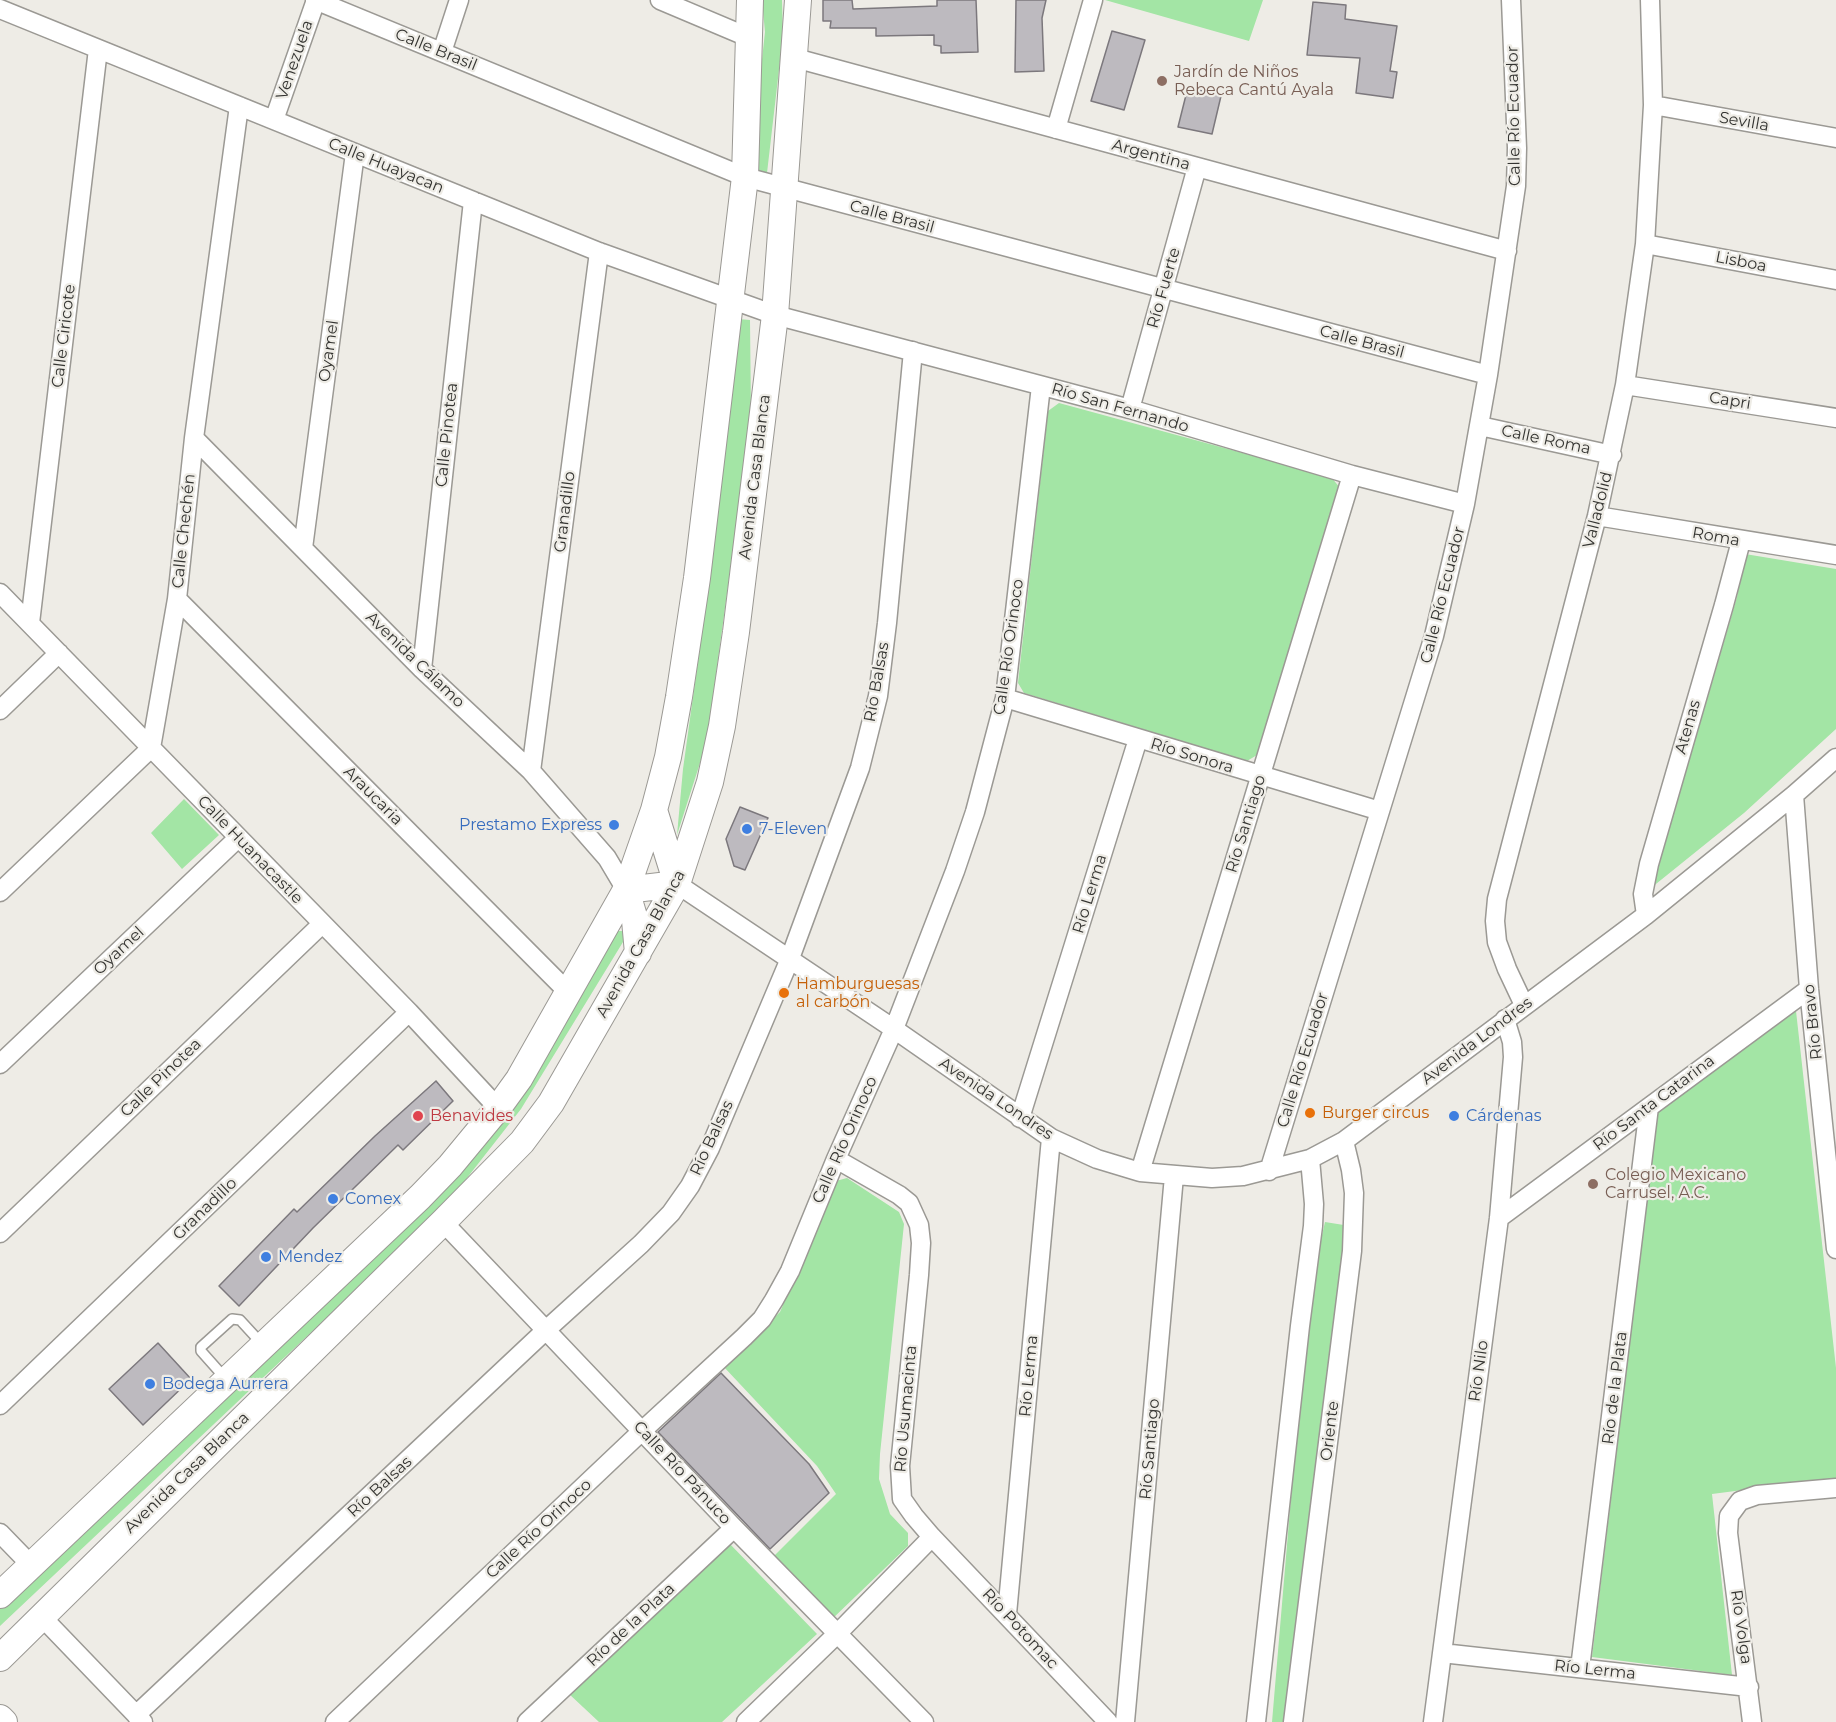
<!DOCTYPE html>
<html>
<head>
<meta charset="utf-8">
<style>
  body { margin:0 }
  canvas { display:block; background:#eeece6 }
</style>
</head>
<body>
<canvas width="1836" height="1722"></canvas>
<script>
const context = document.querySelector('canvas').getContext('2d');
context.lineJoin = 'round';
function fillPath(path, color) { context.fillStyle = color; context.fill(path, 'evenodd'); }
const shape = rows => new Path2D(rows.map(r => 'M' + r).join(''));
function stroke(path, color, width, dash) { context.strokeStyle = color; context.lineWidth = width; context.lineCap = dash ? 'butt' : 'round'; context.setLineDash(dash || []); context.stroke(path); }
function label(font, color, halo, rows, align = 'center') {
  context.font = font + ' Montserrat,sans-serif'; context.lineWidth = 4.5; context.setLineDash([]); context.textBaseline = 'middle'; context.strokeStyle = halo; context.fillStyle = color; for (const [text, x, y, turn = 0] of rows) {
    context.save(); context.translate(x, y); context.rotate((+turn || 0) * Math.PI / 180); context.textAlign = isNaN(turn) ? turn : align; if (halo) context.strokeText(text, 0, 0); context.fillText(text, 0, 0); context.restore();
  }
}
const green = shape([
  [762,0,782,0,783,35,767,173,750,169,765,32],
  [1105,0,1263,0,1249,41],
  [738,319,750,320,751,416,707,741,677,835,683,769,708,589],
  [1059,403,1331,477,1341,489,1257,755,1247,761,1024,693,1018,683,1048,411],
  [1745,554,1836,569,1836,729,1744,813,1646,892,1695,741,1737,597],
  [184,799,219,835,182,869,151,833],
  [615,931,623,931,623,942,521,1109,445,1206,0,1626,0,1609,443,1188],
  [1796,1011,1836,1368,1836,1478,1712,1494,1732,1675,1592,1657,1657,1113],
  [847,1178,899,1212,904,1224,880,1454,879,1479,890,1514,908,1533,908,1546,829,1622,771,1559,836,1494,817,1466,723,1366,780,1312,836,1181],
  [1325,1222,1350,1226,1288,1722,1272,1722,1308,1297],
  [729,1543,817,1634,722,1722,599,1722,568,1693]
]);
const building = shape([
  [823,0,852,0,853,9,937,6,937,0,976,0,978,52,941,53,941,46,934,45,934,35,876,36,876,28,830,28,831,21,823,21,823,0],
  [1016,0,1046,0,1042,18,1044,71,1015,72,1016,0],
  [1313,2,1346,5,1345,19,1397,26,1390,71,1397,72,1393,98,1356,93,1360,58,1307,55,1313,2],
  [1112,31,1145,40,1124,110,1091,101,1112,31],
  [1188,87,1221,96,1212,134,1178,127,1188,87],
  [740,807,768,818,745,870,734,866,726,839,740,807],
  [436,1081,453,1101,403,1150,398,1145,313,1228,239,1306,219,1286,294,1209,297,1212,375,1136,436,1081],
  [158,1343,191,1379,143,1425,109,1389,158,1343],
  [721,1373,809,1464,829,1493,770,1549,658,1432,721,1373]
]);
const lane = shape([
  [225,1378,201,1351,201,1347,232,1319,240,1320,263,1345]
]);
const street = shape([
  [315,0,745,177,1488,375],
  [660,0,750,38],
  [0,9,599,252,775,315,1130,409,1352,475,1465,504],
  [442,52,459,0],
  [795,58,1507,251],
  [1653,105,1836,138],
  [274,120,316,0],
  [1056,129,1093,0],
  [1645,244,1836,280],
  [1625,385,1836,418],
  [1130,409,1197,167],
  [1480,426,1612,455],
  [194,438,422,669,531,771,607,858,626,890],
  [1597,516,1836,555],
  [303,548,355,153],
  [0,593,409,1012,498,1108],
  [177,599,569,993],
  [30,623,98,49],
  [422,669,473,201],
  [1005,698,1380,811],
  [0,710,59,653],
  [531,771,599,252],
  [1794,795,1809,989,1836,1249],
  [677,884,894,1029,1051,1138,1097,1159,1140,1172,1212,1178,1243,1176,1310,1159,1344,1141,1646,915,1794,795,1836,758],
  [0,892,151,748,177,599,194,438,239,106],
  [1646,915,1643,894,1649,864,1724,605,1741,541],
  [1524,1005,1507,969,1497,942,1495,921,1497,899,1597,516,1625,385,1645,244,1653,105,1650,0],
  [0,1064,238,838],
  [1020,1118,1138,739],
  [836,1159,899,1195,909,1203,919,1225,921,1243,919,1275,900,1466,902,1499,914,1516,932,1537,1108,1722],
  [1269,1171,1434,636,1465,504,1488,375,1516,186,1517,148,1511,0],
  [1140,1172,1352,475],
  [1499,1218,1809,989],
  [443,1222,734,1528,924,1722],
  [0,1233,322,924],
  [0,1405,409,1012],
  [0,1533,31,1565],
  [1007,1614,1051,1138],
  [41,1616,143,1722],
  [1442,1653,1749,1687],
  [1580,1668,1649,1107],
  [136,1715,546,1330,641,1244,671,1213,690,1186,710,1148,789,961,860,768,878,696,887,623,913,351],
  [335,1722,643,1430,744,1337,762,1319,774,1300,790,1271,836,1159,894,1029,955,871,975,812,1005,698,1041,386],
  [527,1722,734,1528],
  [746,1722,837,1634,932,1537],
  [1125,1722,1174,1176],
  [1256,1722,1300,1326,1313,1226,1314,1204,1310,1159],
  [1293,1722,1352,1251,1354,1193,1351,1170,1344,1141],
  [1433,1722,1499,1218,1513,1057,1512,1042,1505,1019],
  [1752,1722,1728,1533,1729,1516,1740,1501,1757,1495,1836,1488]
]);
const secondary = shape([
  [654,810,677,884],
  [638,953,635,920,626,890,677,884],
  [0,1595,420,1197,450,1166,498,1108,519,1079,626,890,654,810,668,757,679,697,697,578,745,177,750,0],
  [0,1658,443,1222,522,1142,551,1103,677,884,710,782,722,726,736,632,775,315,798,0],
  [0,1718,4,1722]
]);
const markers = [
  [1162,81,6,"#8d6e63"],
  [614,825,6,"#3f7fe0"],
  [747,829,6,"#3f7fe0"],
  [784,993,6,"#e8710a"],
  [1310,1113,6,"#e8710a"],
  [418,1116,6,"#e0444e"],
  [1454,1116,6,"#3f7fe0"],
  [1593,1184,6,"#8d6e63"],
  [333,1199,6,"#3f7fe0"],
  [266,1257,6,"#3f7fe0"],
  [150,1384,6,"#3f7fe0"]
];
const streetNames = [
  ["Calle Brasil",436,50,22],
  ["Venezuela",295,60,-71],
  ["Calle Río Ecuador",1514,116,-91],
  ["Sevilla",1744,122,10],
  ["Argentina",1151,155,15],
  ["Calle Huayacan",386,166,22],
  ["Calle Brasil",892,217,15],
  ["Lisboa",1741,262,11],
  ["Río Fuerte",1164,288,-74],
  ["Calle Ciricote",64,336,-83],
  ["Calle Brasil",1362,342,15],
  ["Oyamel",329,351,-82],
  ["Capri",1730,401,9],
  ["Río San Fernando",1120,408,16],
  ["Calle Pinotea",447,435,-84],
  ["Calle Roma",1546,440,12],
  ["Avenida Casa Blanca",755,477,-83],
  ["Valladolid",1598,510,-76],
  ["Granadillo",565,512,-83],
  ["Calle Chechén",184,531,-84],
  ["Roma",1716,537,10],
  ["Calle Río Ecuador",1443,595,-76],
  ["Calle Río Orinoco",1009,647,-82],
  ["Avenida Cálamo",415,660,44],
  ["Río Balsas",877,682,-80],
  ["Atenas",1688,727,-74],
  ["Río Sonora",1192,756,17],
  ["Araucaria",373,796,45],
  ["Río Santiago",1246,824,-73],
  ["Calle Huanacastle",250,850,46],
  ["Río Lerma",1090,894,-73],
  ["Avenida Casa Blanca",641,944,-61],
  ["Oyamel",119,951,-43],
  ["Río Bravo",1813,1022,-96],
  ["Avenida Londres",1477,1041,-37],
  ["Calle Río Ecuador",1303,1060,-73],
  ["Calle Pinotea",161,1078,-44],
  ["Avenida Londres",996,1099,34],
  ["Río Santa Catarina",1654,1103,-37],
  ["Río Balsas",712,1138,-65],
  ["Calle Río Orinoco",845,1140,-66],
  ["Granadillo",205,1209,-44],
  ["Río Nilo",1479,1371,-82],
  ["Río Lerma",1029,1376,-85],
  ["Río de la Plata",1615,1388,-83],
  ["Río Usumacinta",906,1409,-85],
  ["Oriente",1330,1431,-83],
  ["Río Santiago",1150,1449,-85],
  ["Avenida Casa Blanca",187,1473,-44],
  ["Calle Río Pánuco",682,1473,47],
  ["Río Balsas",380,1487,-43],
  ["Calle Río Orinoco",539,1529,-43],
  ["Río de la Plata",631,1625,-43],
  ["Río Volga",1741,1627,82],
  ["Río Potomac",1020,1629,47],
  ["Río Lerma",1595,1670,6]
];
const educationNames = [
  ["Jardín de Niños",1174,72],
  ["Rebeca Cantú Ayala",1174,90],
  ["Colegio Mexicano",1605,1175],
  ["Carrusel, A.C.",1605,1193]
];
const shopNames = [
  ["Prestamo Express",602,825,"right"],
  ["7-Eleven",759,829],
  ["Cárdenas",1466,1116],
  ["Comex",345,1199],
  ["Mendez",278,1257],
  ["Bodega Aurrera",162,1384]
];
const foodNames = [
  ["Hamburguesas",796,984],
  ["al carbón",796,1002],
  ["Burger circus",1322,1113]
];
const healthNames = [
  ["Benavides",430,1116]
];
fillPath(green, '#a3e5a5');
fillPath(building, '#bdbabf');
stroke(building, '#7c787d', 1.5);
stroke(lane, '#9b9994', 12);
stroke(street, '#9b9994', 21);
stroke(secondary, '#9b9994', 28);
stroke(lane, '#fff', 9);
stroke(street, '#fff', 18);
stroke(secondary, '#fff', 26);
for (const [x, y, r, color] of markers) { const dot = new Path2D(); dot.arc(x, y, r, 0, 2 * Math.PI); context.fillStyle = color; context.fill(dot); stroke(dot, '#eeece6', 2); }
label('16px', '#343431', '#eeece6', streetNames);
label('16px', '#785e54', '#eeece6', educationNames, 'left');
label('16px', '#366cbe', '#eeece6', shopNames, 'left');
label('16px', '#c56008', '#eeece6', foodNames, 'left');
label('16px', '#be3a42', '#eeece6', healthNames, 'left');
</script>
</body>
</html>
